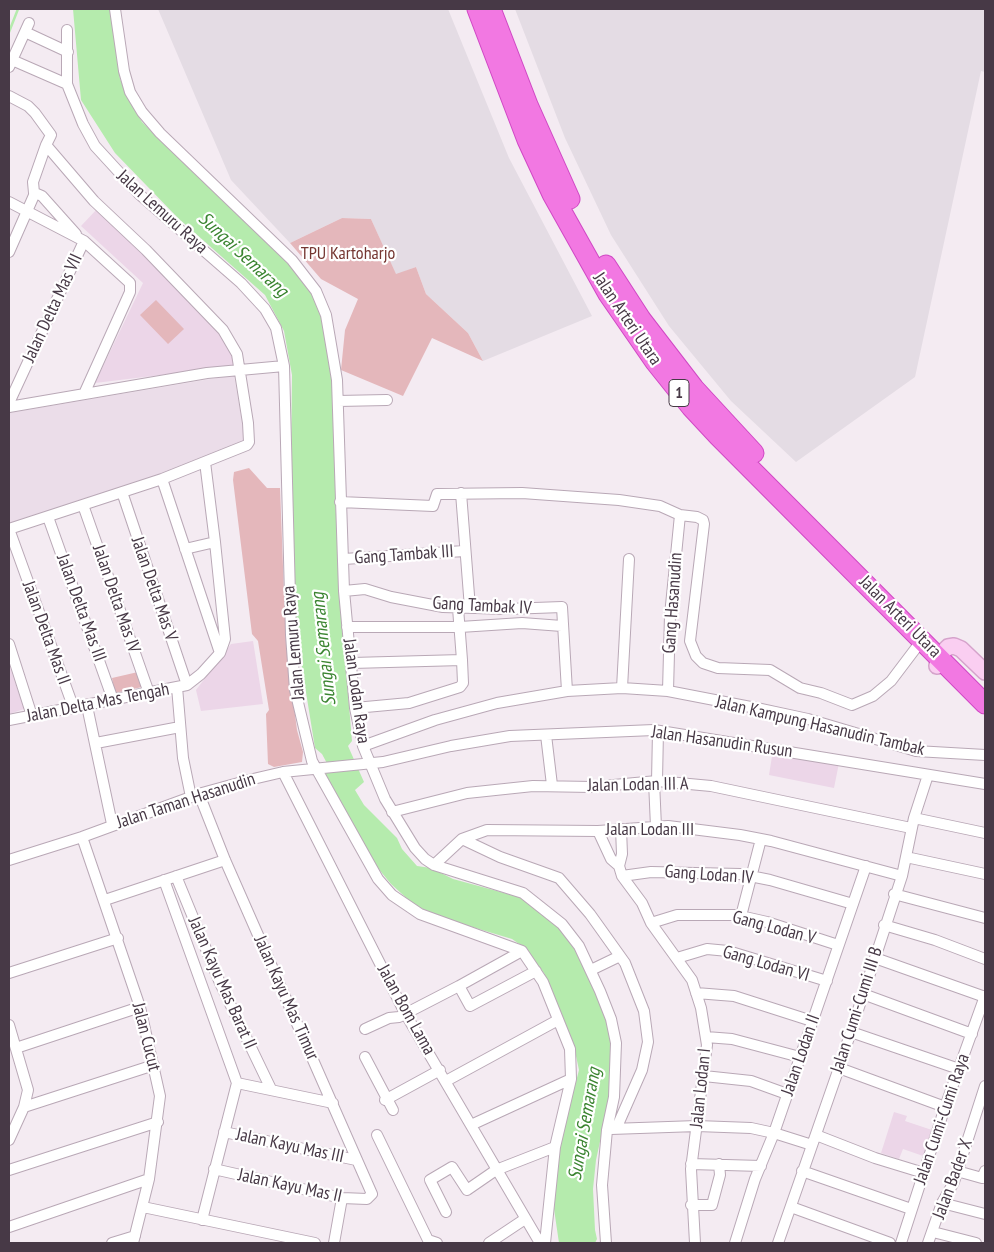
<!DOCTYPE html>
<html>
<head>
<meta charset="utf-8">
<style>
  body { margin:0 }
  #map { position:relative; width:994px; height:1252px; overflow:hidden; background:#f4ebf2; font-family:"PT Sans Narrow",sans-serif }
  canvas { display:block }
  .frame { position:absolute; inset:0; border:10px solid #473946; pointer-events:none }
</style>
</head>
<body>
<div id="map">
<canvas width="994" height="1252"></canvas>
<div class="frame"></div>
</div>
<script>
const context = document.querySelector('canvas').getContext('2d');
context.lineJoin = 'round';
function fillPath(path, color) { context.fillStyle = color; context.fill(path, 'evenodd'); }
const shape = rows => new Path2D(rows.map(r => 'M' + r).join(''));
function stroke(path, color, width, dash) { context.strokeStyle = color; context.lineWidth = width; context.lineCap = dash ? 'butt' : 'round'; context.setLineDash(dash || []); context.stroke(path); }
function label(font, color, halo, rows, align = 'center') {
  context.font = font + ' "PT Sans Narrow",sans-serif'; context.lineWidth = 4.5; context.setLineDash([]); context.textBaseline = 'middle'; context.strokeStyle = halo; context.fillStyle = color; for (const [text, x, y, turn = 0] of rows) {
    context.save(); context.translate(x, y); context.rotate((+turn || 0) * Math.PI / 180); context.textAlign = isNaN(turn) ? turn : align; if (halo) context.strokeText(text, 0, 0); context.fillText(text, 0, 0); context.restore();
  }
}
const residential = shape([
  [234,375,246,445,9,525,9,413]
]);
const industrial = shape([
  [158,9,448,9,509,158,592,316,483,361,468,333,426,294,416,267,396,275,371,219,342,218,290,243,231,180],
  [515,9,985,9,985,72,981,71,915,377,796,462,731,401,669,326,611,235,565,138]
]);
const education = shape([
  [98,208,192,300,230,345,235,366,95,383,143,283,81,226],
  [253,641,263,704,201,711,196,690,231,644],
  [9,664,24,709,9,714],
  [773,750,839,763,834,788,769,775],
  [894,1112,907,1116,905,1121,935,1131,926,1157,903,1149,899,1159,881,1153]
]);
const green = shape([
  [342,218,371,219,396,274,416,267,426,294,468,333,483,361,432,338,403,396,341,370,345,330,358,299,321,279,290,243],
  [156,300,184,329,168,344,140,315],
  [249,468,267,488,280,488,286,645,297,730,303,752,302,762,274,767,268,764,266,714,269,710,258,641,252,634,233,480,234,472],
  [138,672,142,687,115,693,112,678]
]);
const water = shape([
  [73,9,111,9,120,79,129,100,142,122,307,282,324,321,335,396,335,497,342,622,352,741,348,746,364,782,355,790,364,805,397,838,402,849,417,866,431,868,453,879,519,897,562,925,582,960,615,1040,614,1077,596,1160,593,1189,595,1230,597,1239,595,1243,559,1243,554,1209,560,1143,579,1070,573,1042,544,973,525,948,512,939,439,917,413,904,391,884,377,867,323,776,330,769,322,754,315,748,295,624,290,557,292,375,284,331,265,295,178,218,115,153,81,100]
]);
const stream = shape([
  [9,32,18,9]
]);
const street = shape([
  [115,9,124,71,130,92,142,112,160,133,292,260,316,291,326,315,337,380,344,591,355,708,363,746,385,799,415,848,425,859,434,865,523,893,562,924,579,946,600,991,611,1019,616,1043,614,1097,607,1130,602,1185,606,1243],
  [67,30,67,84,83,124,95,146,139,194,241,283,265,309,276,328,284,366,291,635,295,690,312,761,378,879,392,895,420,914,522,951,543,982,570,1049,571,1079,555,1147,545,1243],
  [25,32,68,52],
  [12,60,67,84],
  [9,67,29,23],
  [9,96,28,106,35,113,51,135,46,145,94,201,146,250,223,330,237,354,248,423,249,442,247,445,162,479,9,529],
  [34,193,33,182,46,145],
  [9,202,84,241,130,283,130,292,84,394],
  [9,252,35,193,42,196,76,234],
  [338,401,387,400],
  [9,403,84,241],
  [9,407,207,373,284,366],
  [205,462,215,542],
  [122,492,187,685],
  [461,493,470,608],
  [340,502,433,506,437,494,522,493,619,500,660,506,680,515,697,517,703,520,704,524,690,641,696,656,703,663,718,668,770,670,800,688,821,693,852,705,873,696,891,681,922,640],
  [83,505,149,693],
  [48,517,113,700],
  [9,529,74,709],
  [185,549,215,542,225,639,220,653],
  [344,559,464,551],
  [344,591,365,589,391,597,443,607,507,609,562,607,567,691],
  [347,627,460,627,522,623,562,626],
  [9,644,32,716],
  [352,663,462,660,458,608],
  [177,687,183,758,191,797],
  [622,688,629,559],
  [668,691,670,615,680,515],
  [87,706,112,824],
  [355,708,409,703,460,687,463,683,462,660],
  [9,720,187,685,201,674,220,653,162,479],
  [546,735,552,785],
  [96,743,180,727],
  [363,746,435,720,497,703,567,691,622,688,668,691,761,709,808,719,916,751,985,755],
  [283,772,405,1013,540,1243],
  [654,781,656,827],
  [657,781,658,731],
  [199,794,225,860,372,1194,367,1199,342,1198,214,1169],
  [392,812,467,793,533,786,592,787,657,781,711,786,911,828],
  [914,818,985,833],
  [598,831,611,859,619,866,622,876,642,903,651,923,692,980,701,1008,707,1045,691,1169,695,1243],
  [82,837,140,1007,160,1096,149,1179,133,1243],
  [462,839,500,857,559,878,590,914,625,963,644,1011,648,1042,642,1070,616,1129],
  [906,857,985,874],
  [9,860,82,837,202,793,253,779,283,772,383,762,451,746,510,736,654,730,985,784],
  [434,865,462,839,487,830,598,831,668,826,740,835,771,841,902,876],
  [619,866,622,854,621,829],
  [176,876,220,983,271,1089],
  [622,876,651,872,740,874,770,880,853,904],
  [164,880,237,1083],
  [894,894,985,918],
  [105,900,225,860],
  [741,916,761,839],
  [651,923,677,915,736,915,767,922,838,945],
  [884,925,935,940,985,959],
  [677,958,707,949,728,951,827,981],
  [875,958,985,997],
  [591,970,620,956],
  [9,973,118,938],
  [459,986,522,951],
  [696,993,734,996,812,1021],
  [863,994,972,1034],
  [9,1025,28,1090,24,1107,9,1140],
  [365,1029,389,1018,399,1017,459,986,470,1006,536,971],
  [851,1032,959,1069],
  [706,1037,732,1039,800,1057],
  [16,1048,140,1007],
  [365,1057,393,1110],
  [839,1068,945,1107],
  [704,1076,751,1081,787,1094],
  [446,1081,558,1020],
  [237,1083,333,1103],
  [385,1100,440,1070],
  [24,1107,154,1065],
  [471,1125,571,1079],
  [611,1129,697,1126,751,1128,774,1133,812,1145],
  [224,1132,356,1160],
  [377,1135,428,1240,437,1243],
  [816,1135,875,1158,924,1173],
  [691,1164,761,1166],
  [9,1170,158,1122],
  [802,1171,911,1209],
  [957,1171,982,1178,985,1171],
  [942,1203,985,1214],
  [691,1205,712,1205,720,1175,719,1164],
  [143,1207,315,1243],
  [791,1207,890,1243],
  [446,1212,430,1180,452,1167,467,1190,496,1170,555,1147],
  [202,1220,237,1083],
  [9,1227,149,1179],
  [933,1232,976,1243],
  [112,1243,135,1236],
  [334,1243,342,1198],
  [489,1243,525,1219],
  [735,1243,755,1179,774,1133,866,866],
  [778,1243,839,1068,902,876,914,818,928,775],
  [901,1243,945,1107,985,996],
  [928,1243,942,1203,954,1182,985,1086]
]);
const secondary = shape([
  [937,666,939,656,948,647,954,646,961,649,985,672]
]);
const highway = shape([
  [477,9,527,140,552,194,608,294,655,362,691,407,718,436,985,704],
  [491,9,528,105,570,199],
  [606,265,641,319,694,388,754,453]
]);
const shields = [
  [679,393,20]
];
const shieldNames = [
  ["1",679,393]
];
const streetNames = [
  ["Jalan Lemuru Raya",162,212,42],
  ["Jalan Delta Mas VII",53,308,-65],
  ["Jalan Arteri Utara",627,319,56],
  ["Gang Tambak III",404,555,-4],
  ["Jalan Delta Mas V",154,589,71],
  ["Jalan Delta Mas IV",116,599,71],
  ["Gang Hasanudin",673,603,-86],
  ["Gang Tambak IV",482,606,3],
  ["Jalan Delta Mas III",81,608,70],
  ["Jalan Arteri Utara",900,617,45],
  ["Jalan Delta Mas II",46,633,70],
  ["Jalan Lemuru Raya",294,643,-95],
  ["Jalan Lodan Raya",356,691,82],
  ["Jalan Delta Mas Tengah",98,703,-11],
  ["Jalan Kampung Hasanudin Tambak",820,726,13],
  ["Jalan Hasanudin Rusun",722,742,8],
  ["Jalan Lodan III A",638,785,-1],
  ["Jalan Taman Hasanudin",186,801,-18],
  ["Jalan Lodan III",650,830],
  ["Gang Lodan IV",709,875,4],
  ["Gang Lodan V",774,928,15],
  ["Gang Lodan VI",766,964,16],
  ["Jalan Kayu Mas Barat II",222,983,66],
  ["Jalan Kayu Mas Timur",286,998,66],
  ["Jalan Bom Lama",406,1010,61],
  ["Jalan Cumi-Cumi III B",857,1010,-72],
  ["Jalan Cucut",146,1037,76],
  ["Jalan Lodan II",801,1055,-71],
  ["Jalan Lodan I",701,1088,-84],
  ["Jalan Cumi-Cumi Raya",942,1119,-71],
  ["Jalan Kayu Mas III",290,1146,12],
  ["Jalan Bader X",953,1179,-70],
  ["Jalan Kayu Mas II",290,1186,12]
];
const parkNames = [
  ["TPU Kartoharjo",348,254]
];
const waterNames = [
  ["Sungai Semarang",243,255,43],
  ["Sungai Semarang",324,649,-96],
  ["Sungai Semarang",585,1124,-80]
];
fillPath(residential, '#ebdde9');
fillPath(industrial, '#e4dce4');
fillPath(education, '#ecd6e8');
fillPath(green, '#e4b7bb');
fillPath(water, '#b5ebad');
stroke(stream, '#b5ebad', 2.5);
stroke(street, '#b9a8b6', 12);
stroke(secondary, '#d5a3cb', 18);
stroke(highway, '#d048c4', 21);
stroke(street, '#fff', 10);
stroke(secondary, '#facef1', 15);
stroke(highway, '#f278e2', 19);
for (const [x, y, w] of shields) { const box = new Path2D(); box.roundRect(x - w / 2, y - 13.5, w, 27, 4); context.fillStyle = '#fff'; context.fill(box); stroke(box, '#473946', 1); }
label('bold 16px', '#473946', null, shieldNames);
label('18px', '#473946', '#fff', streetNames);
label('18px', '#753631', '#fff', parkNames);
label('italic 19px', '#3a8430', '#fff', waterNames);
</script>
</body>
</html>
